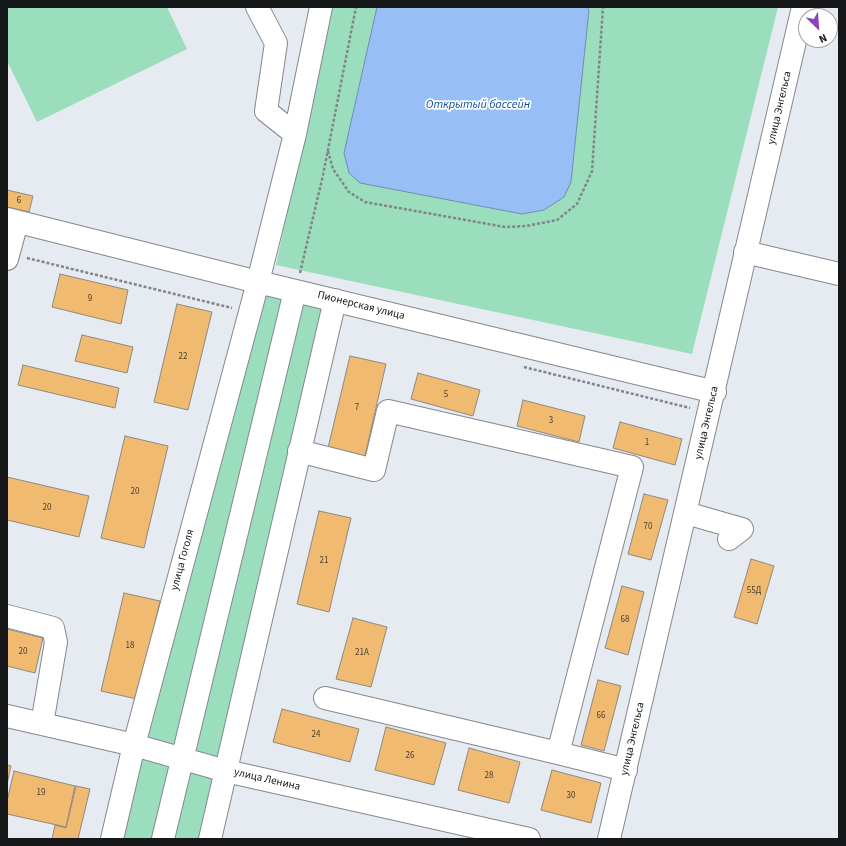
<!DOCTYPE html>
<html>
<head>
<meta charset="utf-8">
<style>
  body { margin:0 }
  #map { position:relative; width:846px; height:846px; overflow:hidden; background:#e6eaf1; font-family:"Source Sans 3",sans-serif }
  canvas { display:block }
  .frame { position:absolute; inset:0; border:8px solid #161719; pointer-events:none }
  .north { position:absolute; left:798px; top:8px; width:40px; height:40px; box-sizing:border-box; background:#fff; border:1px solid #a2a2a3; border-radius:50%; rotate:155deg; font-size:11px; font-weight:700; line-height:16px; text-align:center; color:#161719 }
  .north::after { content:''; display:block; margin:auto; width:14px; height:18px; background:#8f44b6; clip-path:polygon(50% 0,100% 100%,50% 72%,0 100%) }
</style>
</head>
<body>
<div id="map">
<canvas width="846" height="846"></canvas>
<div class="frame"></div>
<div class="north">N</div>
</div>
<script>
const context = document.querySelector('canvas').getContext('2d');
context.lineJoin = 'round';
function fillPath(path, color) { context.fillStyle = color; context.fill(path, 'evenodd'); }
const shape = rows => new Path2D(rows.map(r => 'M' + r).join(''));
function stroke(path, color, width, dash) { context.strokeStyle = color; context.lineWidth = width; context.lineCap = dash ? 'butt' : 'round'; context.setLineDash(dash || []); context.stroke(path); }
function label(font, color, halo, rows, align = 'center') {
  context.font = font + ' "Source Sans 3",sans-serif'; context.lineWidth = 3.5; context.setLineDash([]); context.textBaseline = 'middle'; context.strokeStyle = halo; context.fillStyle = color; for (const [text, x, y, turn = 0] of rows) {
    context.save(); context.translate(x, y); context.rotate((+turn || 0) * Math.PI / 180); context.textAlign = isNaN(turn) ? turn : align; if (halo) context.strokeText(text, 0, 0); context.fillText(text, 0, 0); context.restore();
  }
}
const green = shape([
  [7,7,167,7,187,49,37,122,7,61],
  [330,7,778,7,692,354,276,265],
  [258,282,335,300,210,839,112,839]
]);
const water = shape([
  [377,7,587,7,589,10,571,182,564,197,544,210,522,214,360,183,349,173,344,153,377,7]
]);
const building = shape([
  [7,190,33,196,29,212,7,207,7,190],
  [60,274,128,290,121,324,52,307,60,274],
  [177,304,212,312,188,410,154,402,177,304],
  [82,335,133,347,127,373,75,361,82,335],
  [350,356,386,364,364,460,327,452,350,356],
  [23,365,119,388,115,408,18,385,23,365],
  [418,373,480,390,473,416,411,399,418,373],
  [523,400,585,416,579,442,517,426,523,400],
  [620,422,682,439,675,465,613,448,620,422],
  [125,436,168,446,144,548,101,538,125,436],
  [7,477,89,496,79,537,7,520,7,477],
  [644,494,668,500,651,560,628,554,644,494],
  [319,511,351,518,329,612,297,604,319,511],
  [751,559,774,566,757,624,734,617,751,559],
  [622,586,644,592,628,655,605,648,622,586],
  [124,593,160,601,137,699,101,691,124,593],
  [353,618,387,627,371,687,336,679,353,618],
  [7,629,43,638,35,673,7,666,7,629],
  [598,680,621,686,604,751,581,745,598,680],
  [282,709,359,729,350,762,273,742,282,709],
  [386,727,446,743,434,785,375,770,386,727],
  [469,748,520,762,509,803,458,790,469,748],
  [7,765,11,766,7,784,7,765],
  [552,770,601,783,591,823,541,810,552,770],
  [14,771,75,786,66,827,7,814,7,801,14,771],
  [76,786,90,789,78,839,52,839,55,825,66,828,76,786]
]);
const path = shape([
  [328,151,333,169,349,192,365,202,505,227,526,226,557,220,577,204,592,171,603,7],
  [27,258,232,308],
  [300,273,323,175,356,7],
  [524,367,690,408]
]);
const minor = shape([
  [257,7,276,43,266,111,295,134],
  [7,219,258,282,715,392],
  [745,252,839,274],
  [7,259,17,222],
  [299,451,374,470,388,411,632,467,558,753,626,770],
  [686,513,742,529,729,539],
  [7,616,53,628,56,642,42,724],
  [325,698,558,753],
  [7,716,134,745,226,771,529,839],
  [112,839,134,745,258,282,295,134,321,7],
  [163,839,295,291],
  [210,839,335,300],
  [609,839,803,7]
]);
const numberNames = [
  ["6",19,201],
  ["9",90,299],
  ["22",183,357],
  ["5",446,395],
  ["7",357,408],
  ["3",551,421],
  ["1",647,443],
  ["20",135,492],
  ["20",47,508],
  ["70",648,527],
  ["21",324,561],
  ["55Д",754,591],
  ["68",625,620],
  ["18",130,646],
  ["20",23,652],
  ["21А",362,653],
  ["66",601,716],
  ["24",316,735],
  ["26",410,756],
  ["28",489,776],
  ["19",41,793],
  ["30",571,796]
];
const streetNames = [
  ["улица Энгельса",780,108,-77],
  ["Пионерская улица",361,306,14],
  ["улица Энгельса",707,423,-77],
  ["улица Гоголя",183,560,-75],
  ["улица Энгельса",633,739,-77],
  ["улица Ленина",267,780,13]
];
const waterNames = [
  ["Открытый бассейн",478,105]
];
fillPath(green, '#9bdebd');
fillPath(water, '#98bff5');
stroke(water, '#718db3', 1);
fillPath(building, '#f0ba70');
stroke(building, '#8d8983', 1);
stroke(minor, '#85888e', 24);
stroke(path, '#828489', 2.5, [3, 2]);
stroke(minor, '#fff', 22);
label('9px', '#4c402f', null, numberNames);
label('11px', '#161719', '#fff', streetNames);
label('italic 12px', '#0b4e9b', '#fff', waterNames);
</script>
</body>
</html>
